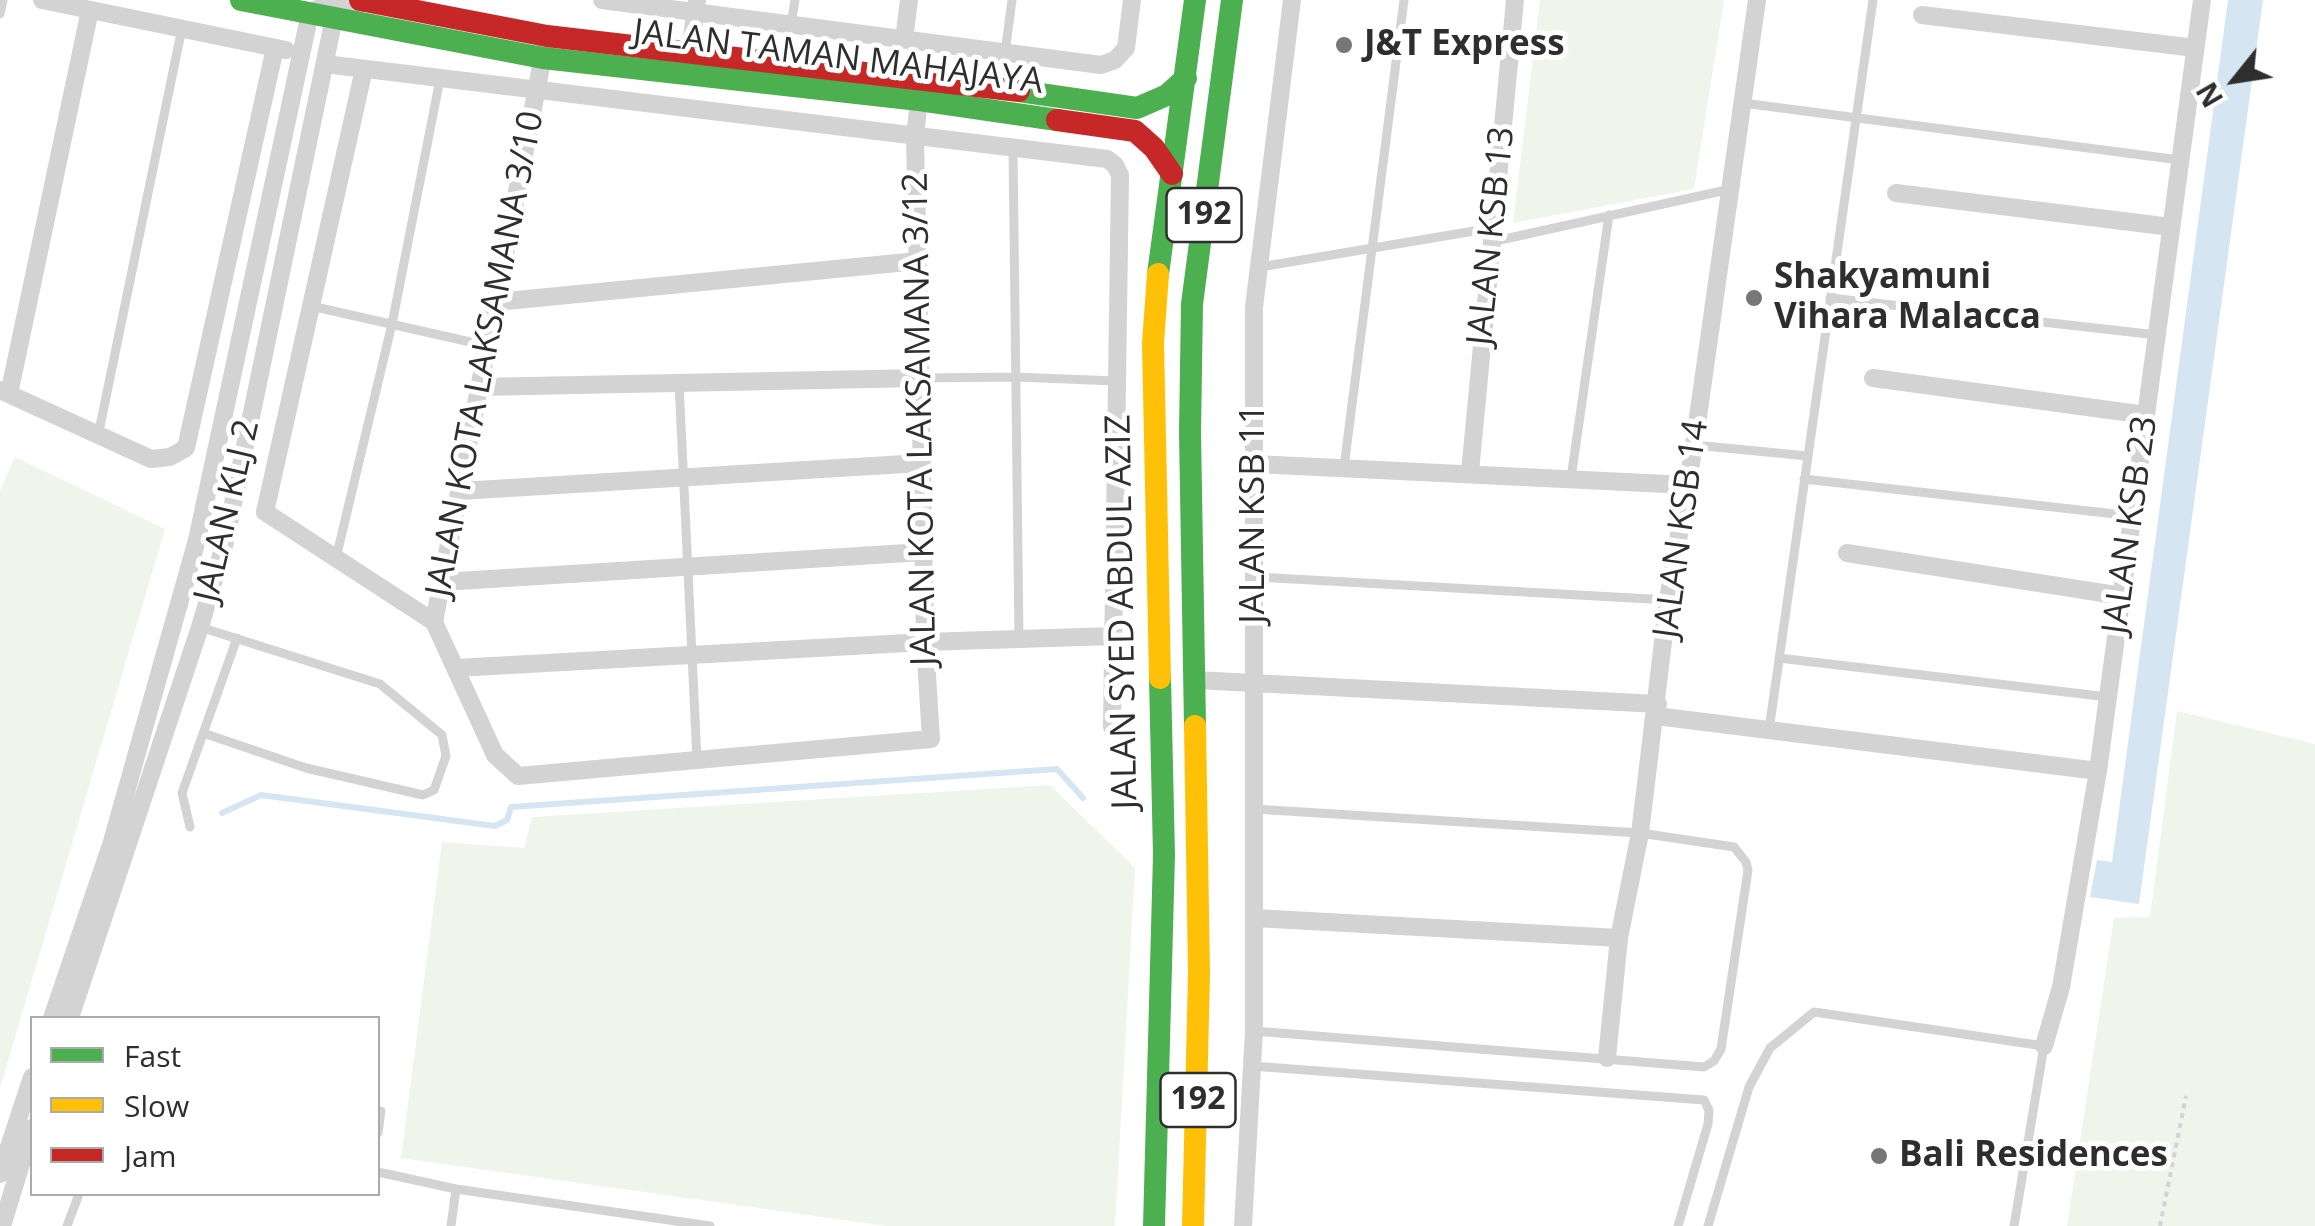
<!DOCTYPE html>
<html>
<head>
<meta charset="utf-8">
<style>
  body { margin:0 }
  #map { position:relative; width:2315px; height:1226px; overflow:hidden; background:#fff; font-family:"Open Sans",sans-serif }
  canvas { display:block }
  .legend { position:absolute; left:30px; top:1016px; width:350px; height:180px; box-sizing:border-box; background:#fff; border:2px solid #ababab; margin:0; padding:12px 18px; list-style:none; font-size:30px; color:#2e2e2e }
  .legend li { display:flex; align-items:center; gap:20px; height:50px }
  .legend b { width:50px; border:2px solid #ababab }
  .north { position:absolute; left:2185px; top:30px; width:100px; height:100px; -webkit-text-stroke:8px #fff; paint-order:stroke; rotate:240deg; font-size:28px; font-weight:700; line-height:40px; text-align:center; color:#2e2e2e }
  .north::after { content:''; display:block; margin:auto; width:35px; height:45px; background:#2e2e2e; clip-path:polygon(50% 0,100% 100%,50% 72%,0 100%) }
</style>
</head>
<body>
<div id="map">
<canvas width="2315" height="1226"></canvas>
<ul class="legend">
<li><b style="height:12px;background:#4caf50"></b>Fast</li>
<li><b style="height:12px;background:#ffc107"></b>Slow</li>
<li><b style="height:12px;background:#c62828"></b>Jam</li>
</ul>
<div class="north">N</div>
</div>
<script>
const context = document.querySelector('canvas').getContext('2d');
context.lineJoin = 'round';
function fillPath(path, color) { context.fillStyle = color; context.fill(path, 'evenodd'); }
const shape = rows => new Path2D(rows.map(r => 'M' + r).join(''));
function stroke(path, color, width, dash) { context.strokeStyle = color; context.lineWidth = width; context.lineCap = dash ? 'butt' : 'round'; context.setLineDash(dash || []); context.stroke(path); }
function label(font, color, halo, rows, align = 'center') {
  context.font = font + ' "Open Sans",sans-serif'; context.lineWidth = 10; context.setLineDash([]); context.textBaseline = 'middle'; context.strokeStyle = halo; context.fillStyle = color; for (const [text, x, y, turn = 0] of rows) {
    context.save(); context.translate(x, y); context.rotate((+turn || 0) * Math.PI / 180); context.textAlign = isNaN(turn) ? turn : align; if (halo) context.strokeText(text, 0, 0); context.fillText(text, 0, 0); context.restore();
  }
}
const green = shape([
  [1540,0,1724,0,1694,189,1513,223],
  [15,457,165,529,0,1088,0,491],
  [2177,711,2315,744,2315,1226,2067,1226,2114,918,2150,917],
  [1050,785,1135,868,1115,1226,886,1226,401,1158,442,842,524,848,532,817]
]);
const water = shape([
  [2228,0,2263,0,2139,904,2090,897,2097,860,2112,862]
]);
const stream = shape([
  [222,813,261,795,495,826,507,820,511,807,1057,769,1083,798]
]);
const path = shape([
  [2160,1226,2186,1096]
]);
const lane = shape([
  [0,14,3,0],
  [791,25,795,0],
  [1005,53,1012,0],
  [1743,103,2180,160],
  [1013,150,1019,639],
  [1491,242,1731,189],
  [1260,267,1492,228],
  [1830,298,2157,335],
  [311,306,488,346],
  [920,378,1016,377,1115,381],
  [679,383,697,760],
  [98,436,182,28],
  [1694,445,1808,456],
  [1344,467,1404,0],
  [1571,478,1609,215],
  [1804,479,2133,516],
  [336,558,392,324,440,79],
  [1257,577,1668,600],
  [200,627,380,684,442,735,446,756,434,790,423,795,306,768,203,733],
  [1779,658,2108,697],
  [1769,730,1873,0],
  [1254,809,1640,833,1734,847,1746,862,1748,870,1721,1049,1714,1061,1704,1067,1254,1031],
  [190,827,182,793,237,638],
  [1252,1066,1704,1100,1709,1110,1708,1124,1678,1226],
  [378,1133,381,1111],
  [378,1172,456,1189,710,1226],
  [67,1226,79,1194],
  [451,1226,456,1189],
  [1708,1226,1749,1087,1770,1048,1814,1012,2044,1046,2014,1226]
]);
const street = shape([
  [42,0,286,50],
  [602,0,1101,65,1115,60,1126,48,1132,0],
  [1922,15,2195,48],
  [904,40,909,0],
  [544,51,434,622,495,755,518,776,931,739,925,642,921,423,915,137,919,100],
  [689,59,697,0],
  [325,64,1107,159,1115,165,1120,175,1112,727],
  [364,69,265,512,434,622],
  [1896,193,2171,227],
  [496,302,918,261],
  [1873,378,2146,415],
  [480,387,920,378],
  [0,390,151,459,170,457,186,448,275,48],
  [9,394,90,10],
  [1255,464,1687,485],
  [1470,472,1515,0],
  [460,491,921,463],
  [1847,553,2122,596],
  [442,582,923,552],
  [456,668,925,642,1113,636],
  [1195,680,1658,704],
  [1656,716,2098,771],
  [1254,918,1619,938],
  [52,1018,111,845,197,540,310,13,329,3,368,3],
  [70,1018,200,627,225,542,334,18,330,13],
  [2044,1046,2061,987,2098,771,2202,0],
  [1607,1058,1619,938,1640,833,1668,600,1694,445,1757,0],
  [0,1174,32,1077],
  [2,1226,32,1128],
  [1243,1226,1254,1031,1254,307,1292,0]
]);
const fast = shape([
  [241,0,543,58,919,100,1057,120],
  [1019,91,1137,108,1167,95,1186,78],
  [1158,274,1195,0],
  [1195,726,1190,432,1192,304,1232,0],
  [1154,1226,1164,855,1160,678]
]);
const slow = shape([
  [1158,274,1153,343,1160,678],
  [1193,1226,1199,974,1195,726]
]);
const jam = shape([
  [360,0,547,36,1019,91],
  [1057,120,1135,131,1154,148,1172,174]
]);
const markers = [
  [1344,45,10,"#777"],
  [1754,298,10,"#777"],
  [1879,1156,10,"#777"]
];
const shields = [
  [1204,215,75],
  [1198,1100,75]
];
const shieldNames = [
  ["192",1204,215],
  ["192",1198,1100]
];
const poiNames = [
  ["J&T Express",1364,45],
  ["Shakyamuni",1774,278],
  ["Vihara Malacca",1774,318],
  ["Bali Residences",1899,1156]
];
const streetNames = [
  ["JALAN TAMAN MAHAJAYA",838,58,7],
  ["JALAN KSB 13",1492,236,-84],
  ["JALAN KOTA LAKSAMANA 3/10",486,354,-79],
  ["JALAN KOTA LAKSAMANA 3/12",921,419,-91],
  ["JALAN KLJ 2",228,511,-77],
  ["JALAN KSB 11",1254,514,-90],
  ["JALAN KSB 23",2131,525,-82],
  ["JALAN KSB 14",1682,529,-82],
  ["JALAN SYED ABDUL AZIZ",1123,612,-91]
];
fillPath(green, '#eff5eb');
fillPath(water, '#d6e5f2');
stroke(stream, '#d6e5f2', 6);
stroke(path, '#d3d3d3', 4, [5, 5]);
stroke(lane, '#d3d3d3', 9);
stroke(street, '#d3d3d3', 18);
stroke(fast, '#4caf50', 22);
stroke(slow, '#ffc107', 22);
stroke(jam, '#c62828', 22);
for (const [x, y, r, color] of markers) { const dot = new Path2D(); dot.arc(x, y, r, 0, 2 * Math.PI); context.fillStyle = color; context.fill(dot); stroke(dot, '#fff', 4); }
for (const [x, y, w] of shields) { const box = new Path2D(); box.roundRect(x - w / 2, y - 27, w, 54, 8); context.fillStyle = '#fff'; context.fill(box); stroke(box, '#2e2e2e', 2.5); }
label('bold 32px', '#2e2e2e', null, shieldNames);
label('bold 35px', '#2e2e2e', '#fff', poiNames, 'left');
label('35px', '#2e2e2e', '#fff', streetNames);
</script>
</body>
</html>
